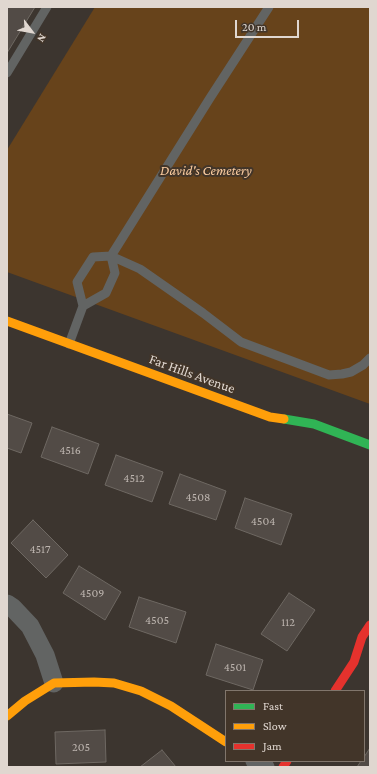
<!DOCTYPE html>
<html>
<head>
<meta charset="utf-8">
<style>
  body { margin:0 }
  #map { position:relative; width:377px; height:774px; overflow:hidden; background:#3c352f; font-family:"Crimson Pro",serif }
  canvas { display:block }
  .frame { position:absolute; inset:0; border:8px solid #e0d7d0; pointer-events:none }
  .legend { position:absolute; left:225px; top:690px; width:140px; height:72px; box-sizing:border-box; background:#423529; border:1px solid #81766c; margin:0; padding:5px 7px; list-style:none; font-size:12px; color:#e0d7d0 }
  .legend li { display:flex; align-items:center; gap:8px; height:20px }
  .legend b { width:20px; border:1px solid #81766c }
  .north { position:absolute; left:12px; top:12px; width:40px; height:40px; -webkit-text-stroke:3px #423529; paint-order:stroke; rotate:122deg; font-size:11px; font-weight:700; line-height:16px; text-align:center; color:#e0d7d0 }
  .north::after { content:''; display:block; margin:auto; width:14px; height:18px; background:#e0d7d0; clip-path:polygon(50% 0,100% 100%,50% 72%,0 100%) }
  .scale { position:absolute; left:235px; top:20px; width:64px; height:18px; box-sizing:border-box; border:2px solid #e0d7d0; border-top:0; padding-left:5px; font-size:12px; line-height:14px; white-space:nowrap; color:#e0d7d0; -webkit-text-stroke:3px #423529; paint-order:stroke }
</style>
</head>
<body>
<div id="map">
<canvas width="377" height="774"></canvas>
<div class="frame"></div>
<ul class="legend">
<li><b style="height:5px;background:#30b455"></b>Fast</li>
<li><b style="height:5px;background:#ff9f0a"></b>Slow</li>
<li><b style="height:5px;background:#e5322d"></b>Jam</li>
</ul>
<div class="north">N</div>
<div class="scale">20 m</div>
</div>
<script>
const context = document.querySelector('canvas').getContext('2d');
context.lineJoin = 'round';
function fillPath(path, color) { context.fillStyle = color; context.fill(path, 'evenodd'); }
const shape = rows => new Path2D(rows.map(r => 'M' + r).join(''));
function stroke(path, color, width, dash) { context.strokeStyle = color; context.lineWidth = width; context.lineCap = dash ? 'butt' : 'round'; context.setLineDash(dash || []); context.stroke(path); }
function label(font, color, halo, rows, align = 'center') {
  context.font = font + ' "Crimson Pro",serif'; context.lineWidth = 4; context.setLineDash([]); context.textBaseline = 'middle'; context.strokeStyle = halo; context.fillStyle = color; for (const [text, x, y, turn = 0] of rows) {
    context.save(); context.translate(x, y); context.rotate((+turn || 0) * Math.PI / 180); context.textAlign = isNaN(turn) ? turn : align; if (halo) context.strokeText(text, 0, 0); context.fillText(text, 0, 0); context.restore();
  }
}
const green = shape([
  [95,7,370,7,370,404,7,272,7,150]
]);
const building = shape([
  [7,7,35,7,7,53,7,7],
  [7,414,32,423,21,453,7,448,7,414],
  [52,427,99,444,88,474,41,457,52,427],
  [116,455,163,472,152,502,105,485,116,455],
  [180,474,226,491,216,520,169,504,180,474],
  [245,498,292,514,281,545,235,528,245,498],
  [33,520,68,555,46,578,11,543,33,520],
  [79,566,121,592,105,620,63,593,79,566],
  [289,593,315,610,287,651,261,634,289,593],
  [139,597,186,612,176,643,129,627,139,597],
  [216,644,263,660,253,690,206,675,216,644],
  [105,730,106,762,56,764,55,732,105,730],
  [370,748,370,767,357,767,361,761,364,761,364,757,370,748],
  [162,750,176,767,140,767,162,750]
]);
const lane = shape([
  [269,7,210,98,111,256,140,269,203,313,241,342,329,375,342,374,351,372,363,365,370,358],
  [7,73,47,7],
  [69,344,83,306,77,282,93,257,111,256,115,273,106,293,83,306]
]);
const street = shape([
  [7,604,13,608,30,626,45,655,54,683],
  [255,761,265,767]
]);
const fast = shape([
  [284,419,314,424,370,445]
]);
const slow = shape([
  [7,321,270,417,284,419],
  [7,716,25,701,54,683,94,682,114,683,141,691,171,706,226,742]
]);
const jam = shape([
  [335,691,354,662,362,637,370,625],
  [283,767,287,761]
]);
const numberNames = [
  ["4516",70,450],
  ["4512",134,478],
  ["4508",198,497],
  ["4504",263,521],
  ["4517",40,549],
  ["4509",92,593],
  ["4505",157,620],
  ["112",288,622],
  ["4501",235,667],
  ["205",81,747]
];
const parkNames = [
  ["David's Cemetery",206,171]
];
const streetNames = [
  ["Far Hills Avenue",192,374,20]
];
fillPath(green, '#67431b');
fillPath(building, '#524b46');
stroke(building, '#6e6862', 1);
stroke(lane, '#626463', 9);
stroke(street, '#626463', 19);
stroke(fast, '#30b455', 9);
stroke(slow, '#ff9f0a', 9);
stroke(jam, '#e5322d', 9);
label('12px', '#bcb4ae', null, numberNames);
label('italic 14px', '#facb9f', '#423529', parkNames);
label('14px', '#e0d7d0', '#423529', streetNames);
</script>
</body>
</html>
